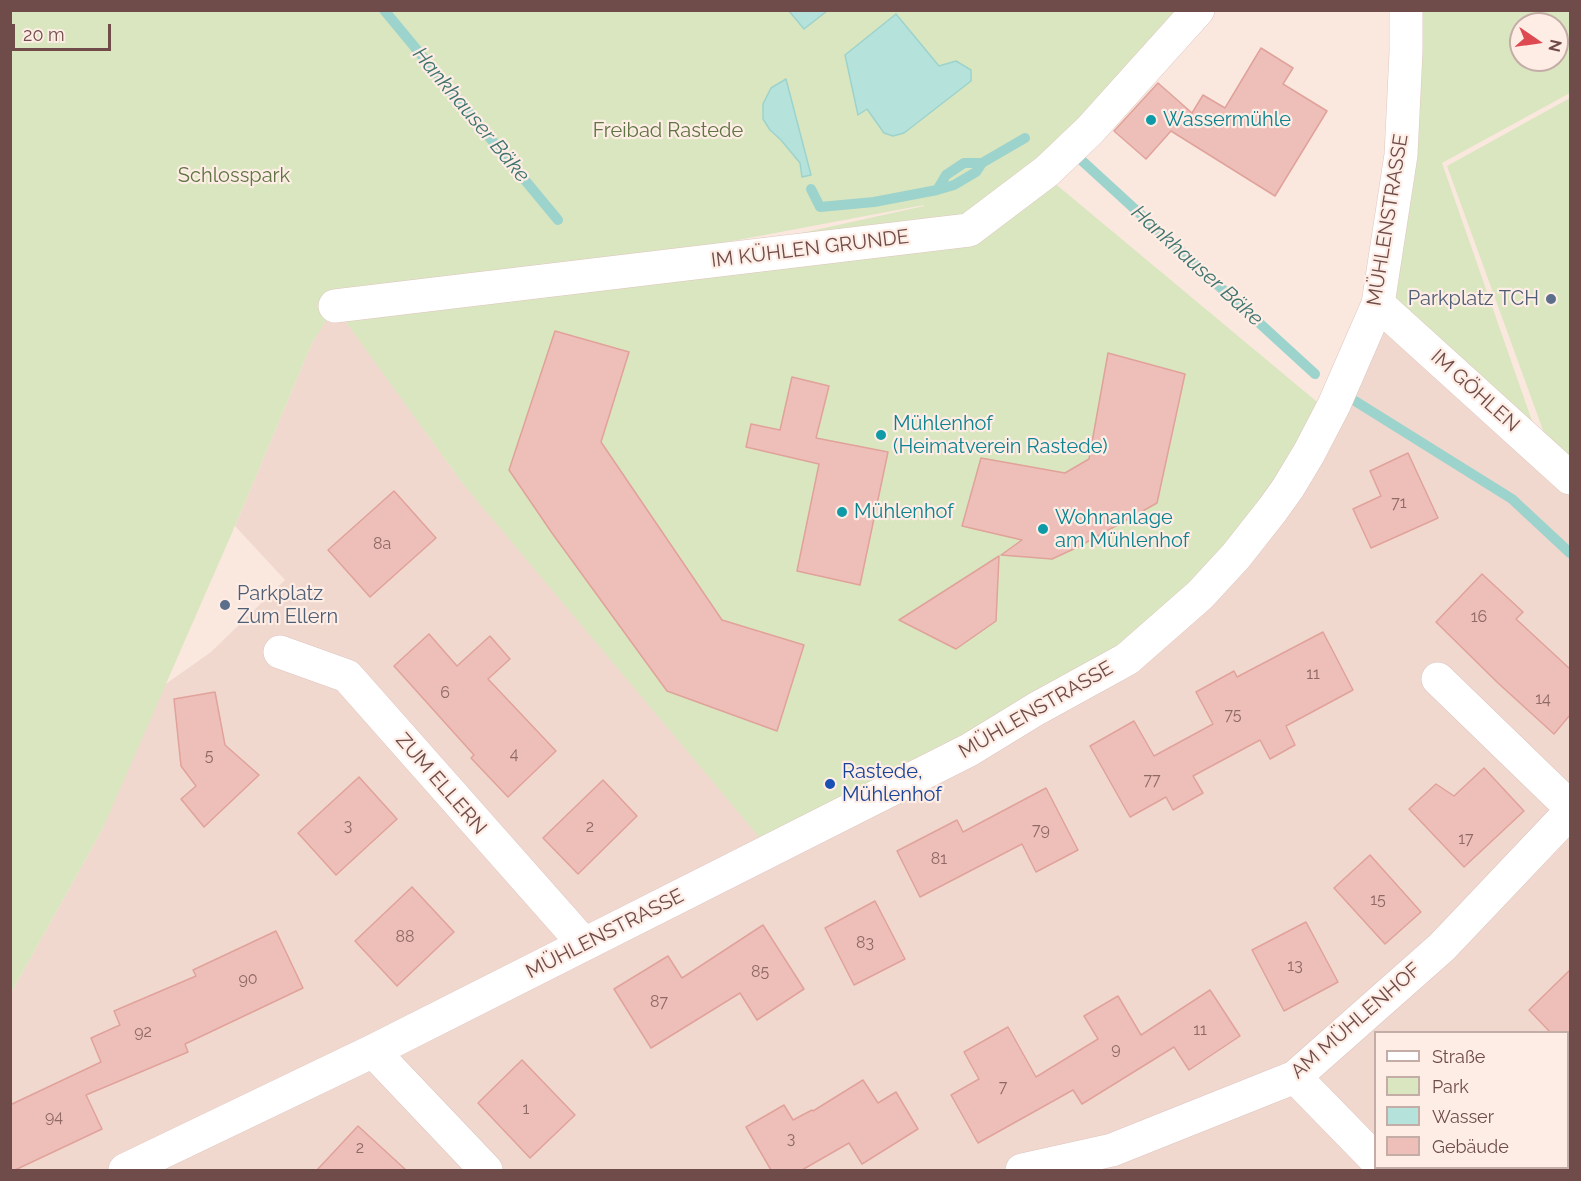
<!DOCTYPE html>
<html>
<head>
<meta charset="utf-8">
<style>
  body { margin:0 }
  #map { position:relative; width:1581px; height:1181px; overflow:hidden; background:#fae8df; font-family:Raleway,sans-serif }
  canvas { display:block }
  .frame { position:absolute; inset:0; border:12px solid #6f4c49; pointer-events:none }
  .legend { position:absolute; left:1374px; top:1031px; width:195px; height:138px; box-sizing:border-box; background:#feede5; border:2px solid #c5ada7; margin:0; padding:8px 10px; list-style:none; font-size:18px; color:#6f4c49 }
  .legend li { display:flex; align-items:center; gap:12px; height:30px }
  .legend b { width:30px; border:2px solid #c5ada7 }
  .north { position:absolute; left:1509px; top:12px; width:60px; height:60px; box-sizing:border-box; background:#feede5; border:2px solid #c5ada7; border-radius:50%; rotate:103deg; font-size:16px; font-weight:700; line-height:24px; text-align:center; color:#6f4c49 }
  .north::after { content:''; display:block; margin:auto; width:21px; height:27px; background:#de4a52; clip-path:polygon(50% 0,100% 100%,50% 72%,0 100%) }
  .scale { position:absolute; left:12px; top:24px; width:99px; height:27px; box-sizing:border-box; border:3px solid #6f4c49; border-top:0; padding-left:8px; font-size:18px; line-height:21px; white-space:nowrap; color:#6f4c49; -webkit-text-stroke:4px #feede5; paint-order:stroke }
</style>
</head>
<body>
<div id="map">
<canvas width="1581" height="1181"></canvas>
<div class="frame"></div>
<ul class="legend">
<li><b style="height:8px;background:#fff"></b>Straße</li>
<li><b style="height:16px;background:#dae6bf"></b>Park</li>
<li><b style="height:16px;background:#b6e2dc"></b>Wasser</li>
<li><b style="height:16px;background:#eebfb9"></b>Gebäude</li>
</ul>
<div class="north">N</div>
<div class="scale">20 m</div>
</div>
<script>
const context = document.querySelector('canvas').getContext('2d');
context.lineJoin = 'round';
function fillPath(path, color) { context.fillStyle = color; context.fill(path, 'evenodd'); }
const shape = rows => new Path2D(rows.map(r => 'M' + r).join(''));
function stroke(path, color, width, dash) { context.strokeStyle = color; context.lineWidth = width; context.lineCap = dash ? 'butt' : 'round'; context.setLineDash(dash || []); context.stroke(path); }
function label(font, color, halo, rows, align = 'center') {
  context.font = font + ' Raleway,sans-serif'; context.lineWidth = 4.5; context.setLineDash([]); context.textBaseline = 'middle'; context.strokeStyle = halo; context.fillStyle = color; for (const [text, x, y, turn = 0] of rows) {
    context.save(); context.translate(x, y); context.rotate((+turn || 0) * Math.PI / 180); context.textAlign = isNaN(turn) ? turn : align; if (halo) context.strokeText(text, 0, 0); context.fillText(text, 0, 0); context.restore();
  }
}
const residential = shape([
  [335,306,463,484,1127,659,1384,314,1570,492,1570,1170,11,1170,11,993,102,830,160,688,211,652,285,580,235,526,312,343],
  [1376,1032,1568,1032,1568,1168,1376,1168]
]);
const green = shape([
  [11,11,1189,11,1046,176,1322,406,1309,453,1127,659,770,850,463,484,335,307,312,343,235,526,102,830,11,993],
  [924,206,625,272,621,262,924,205],
  [1412,11,1570,11,1570,93,1442,163,1538,438,1388,302],
  [1521,24,1557,24,1557,60,1521,60],
  [1570,98,1570,465,1548,444,1447,166]
]);
const water = shape([
  [789,11,827,11,804,29,789,11],
  [896,14,939,66,956,61,971,70,971,81,904,133,893,136,884,133,867,109,858,115,845,55,896,14],
  [786,79,811,175,802,177,800,163,781,140,770,130,763,119,763,104,771,88,786,79]
]);
const stream = shape([
  [384,10,558,220],
  [1079,158,1315,374],
  [811,189,820,207,874,202,937,190,954,185,976,172,982,163,1025,138],
  [937,190,946,175,964,163,982,163],
  [1355,401,1512,499,1570,553]
]);
const building = shape([
  [1261,48,1293,68,1283,84,1327,111,1275,196,1171,131,1146,159,1114,131,1158,83,1192,113,1203,95,1225,108,1261,48],
  [555,331,629,352,601,442,722,620,804,645,777,731,667,691,552,533,509,470,555,331],
  [1108,353,1185,374,1157,503,1078,547,1052,559,1001,555,1022,540,962,526,981,458,1065,473,1089,459,1108,353],
  [792,377,829,386,816,438,888,452,860,585,797,571,819,464,746,447,751,424,780,430,792,377],
  [1408,453,1438,518,1371,548,1353,509,1381,496,1370,471,1408,453],
  [394,491,436,538,370,597,328,550,394,491],
  [999,556,996,621,956,649,899,620,999,556],
  [1482,574,1523,612,1516,619,1570,669,1570,715,1554,734,1498,683,1436,622,1482,574],
  [1323,632,1353,690,1286,726,1295,745,1270,759,1260,740,1193,776,1203,793,1173,810,1166,797,1130,817,1090,746,1134,721,1154,756,1213,724,1196,692,1234,671,1237,677,1323,632],
  [429,634,457,666,490,636,510,659,488,679,556,751,508,797,471,758,474,755,394,666,429,634],
  [215,692,225,745,259,775,204,827,181,799,196,786,181,766,174,699,215,692],
  [1484,768,1524,811,1464,867,1409,809,1436,784,1454,796,1484,768],
  [359,777,397,819,336,875,298,833,359,777],
  [603,780,637,816,578,874,543,838,603,780],
  [1046,788,1078,850,1036,872,1022,844,920,897,897,851,957,820,963,832,1046,788],
  [1370,855,1421,912,1385,944,1334,888,1370,855],
  [412,887,454,932,397,986,355,941,412,887],
  [875,901,905,959,854,985,825,928,875,901],
  [1306,922,1338,982,1284,1011,1252,950,1306,922],
  [763,925,804,989,757,1020,740,993,651,1048,614,989,668,956,682,978,763,925],
  [276,931,303,988,185,1044,188,1052,86,1095,102,1129,15,1170,10,1170,10,1105,101,1062,91,1038,120,1025,114,1011,196,976,193,970,276,931],
  [1570,970,1570,1032,1550,1032,1529,1010,1570,970],
  [1210,990,1240,1036,1189,1070,1174,1047,1082,1104,1073,1090,978,1143,951,1095,979,1079,964,1052,1008,1027,1036,1077,1098,1039,1084,1016,1118,996,1141,1035,1210,990],
  [522,1060,575,1115,530,1158,478,1103,522,1060],
  [863,1080,878,1103,896,1092,918,1129,862,1164,849,1143,802,1170,771,1170,746,1127,784,1105,793,1120,812,1110,813,1111,863,1080],
  [358,1126,406,1170,317,1170,358,1126]
]);
const minor = shape([
  [1378,304,1570,478],
  [335,306,969,230,1047,171,1090,130,1198,10],
  [280,652,347,676,584,944],
  [1438,679,1570,807],
  [373,1051,486,1170],
  [1295,1077,1376,1160],
  [125,1170,373,1051,969,750,1036,709,1127,659,1200,595,1236,556,1273,509,1288,488,1309,453,1334,405,1378,304,1401,155,1406,52,1406,10],
  [1022,1170,1112,1150,1295,1077,1442,947,1570,812]
]);
const markers = [
  [1151,120,6,"#0f9aa8"],
  [1551,299,6,"#5c6f8a"],
  [881,435,6,"#0f9aa8"],
  [842,512,6,"#0f9aa8"],
  [1043,529,6,"#0f9aa8"],
  [225,605,6,"#5c6f8a"],
  [830,784,6,"#1a4fb4"]
];
const numberNames = [
  ["71",1399,503],
  ["8a",382,544],
  ["16",1479,617],
  ["11",1313,674],
  ["6",445,693],
  ["14",1543,699],
  ["75",1233,715],
  ["4",514,754],
  ["5",209,756],
  ["77",1152,780],
  ["3",348,826],
  ["2",590,827],
  ["79",1041,830],
  ["17",1466,839],
  ["81",939,859],
  ["15",1378,900],
  ["88",405,937],
  ["83",865,943],
  ["13",1295,966],
  ["85",760,972],
  ["90",248,979],
  ["87",659,1002],
  ["11",1200,1030],
  ["92",143,1032],
  ["9",1116,1049],
  ["7",1003,1087],
  ["1",526,1109],
  ["94",54,1117],
  ["3",791,1139],
  ["2",360,1148]
];
const cultureNames = [
  ["Wassermühle",1163,120],
  ["Mühlenhof",893,424],
  ["(Heimatverein Rastede)",893,447],
  ["Mühlenhof",854,512],
  ["Wohnanlage",1055,518],
  ["am Mühlenhof",1055,541]
];
const parkNames = [
  ["Freibad Rastede",668,131],
  ["Schlosspark",234,176]
];
const streetNames = [
  ["MÜHLENSTRASSE",1388,220,-81],
  ["IM KÜHLEN GRUNDE",810,249,-7],
  ["IM GÖHLEN",1475,391,42],
  ["MÜHLENSTRASSE",1036,710,-30],
  ["ZUM ELLERN",441,784,49],
  ["MÜHLENSTRASSE",605,934,-27],
  ["AM MÜHLENHOF",1356,1021,-41]
];
const serviceNames = [
  ["Parkplatz TCH",1539,299],
  ["Parkplatz",237,594,"left"],
  ["Zum Ellern",237,617,"left"]
];
const transitNames = [
  ["Rastede,",842,772],
  ["Mühlenhof",842,795]
];
const waterNames = [
  ["Hankhauser Bäke",471,115,50],
  ["Hankhauser Bäke",1197,266,42]
];
fillPath(residential, '#f1d8ce');
fillPath(green, '#dae6bf');
fillPath(water, '#b6e2dc');
stroke(water, '#9dd3cd', 1.5);
stroke(stream, '#9dd3cd', 10);
fillPath(building, '#eebfb9');
stroke(building, '#e0a29a', 1.5);
stroke(minor, '#dfc5bf', 34);
stroke(minor, '#fff', 33);
for (const [x, y, r, color] of markers) { const dot = new Path2D(); dot.arc(x, y, r, 0, 2 * Math.PI); context.fillStyle = color; context.fill(dot); stroke(dot, '#feede5', 2); }
label('16px', '#8f6965', null, numberNames);
label('20px', '#0d838f', '#feede5', cultureNames, 'left');
label('20px', '#5e7442', '#feede5', parkNames);
label('20px', '#6f4c49', '#feede5', streetNames);
label('20px', '#4e5e75', '#feede5', serviceNames, 'right');
label('20px', '#164399', '#feede5', transitNames, 'left');
label('italic 21px', '#3e746f', '#feede5', waterNames);
</script>
</body>
</html>
